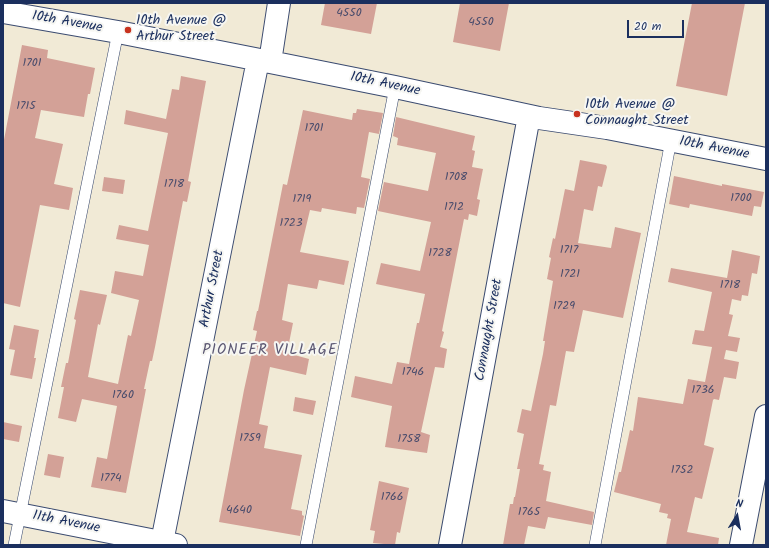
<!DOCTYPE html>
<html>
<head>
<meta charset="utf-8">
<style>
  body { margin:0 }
  #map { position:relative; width:769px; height:548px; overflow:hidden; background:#f1ead6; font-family:Kalam,sans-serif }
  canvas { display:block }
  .frame { position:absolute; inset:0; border:4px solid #1b2f5e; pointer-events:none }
  .north { position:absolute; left:717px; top:496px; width:40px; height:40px; -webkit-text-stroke:3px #f6f6f2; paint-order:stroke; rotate:11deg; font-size:11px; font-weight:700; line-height:16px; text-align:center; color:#1b2f5e }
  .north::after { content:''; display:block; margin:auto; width:14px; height:18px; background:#1b2f5e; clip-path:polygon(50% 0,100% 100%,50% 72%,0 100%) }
  .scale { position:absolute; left:627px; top:20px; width:57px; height:18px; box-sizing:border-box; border:2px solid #1b2f5e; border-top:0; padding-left:5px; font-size:12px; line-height:14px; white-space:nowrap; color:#1b2f5e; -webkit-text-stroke:3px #f6f6f2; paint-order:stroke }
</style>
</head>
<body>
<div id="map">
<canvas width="769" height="548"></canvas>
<div class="frame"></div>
<div class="north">N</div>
<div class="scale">20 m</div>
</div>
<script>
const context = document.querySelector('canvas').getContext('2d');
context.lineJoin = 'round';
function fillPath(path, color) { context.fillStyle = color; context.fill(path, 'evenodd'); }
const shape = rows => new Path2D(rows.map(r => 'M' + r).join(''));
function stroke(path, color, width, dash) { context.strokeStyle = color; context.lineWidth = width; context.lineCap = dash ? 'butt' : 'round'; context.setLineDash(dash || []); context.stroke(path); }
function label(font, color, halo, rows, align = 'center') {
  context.font = font + ' Kalam,sans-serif'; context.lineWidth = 4; context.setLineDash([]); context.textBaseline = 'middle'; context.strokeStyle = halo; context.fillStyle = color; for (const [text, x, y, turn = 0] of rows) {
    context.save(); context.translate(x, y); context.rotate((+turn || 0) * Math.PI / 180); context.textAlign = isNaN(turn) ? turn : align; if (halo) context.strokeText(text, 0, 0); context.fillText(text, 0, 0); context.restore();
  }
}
const building = shape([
  [325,3,377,3,371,34,321,25],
  [460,3,509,3,500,51,453,42],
  [692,3,745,3,727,96,676,86],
  [22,45,48,50,47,58,95,68,90,94,88,94,84,117,41,110,35,138,63,144,54,184,73,188,69,210,40,205,20,307,3,303,3,145],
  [181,76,206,81,188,181,191,182,187,202,183,201,155,347,152,361,150,361,144,389,146,389,126,493,91,487,97,457,107,459,117,406,82,399,76,422,58,418,64,387,61,387,66,363,68,363,76,320,74,319,80,290,107,295,100,325,98,324,88,377,118,384,128,335,131,336,139,300,111,293,115,271,143,276,149,245,116,239,119,225,148,231,168,133,124,124,126,110,166,119,172,89,179,90],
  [357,109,383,113,379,134,369,132,361,177,370,179,364,208,357,207,356,214,322,208,321,212,310,210,300,252,349,261,344,285,319,280,317,289,288,284,282,320,293,323,287,353,309,359,306,375,270,367,259,424,268,426,264,448,302,455,291,509,302,511,302,515,304,516,300,536,219,522,244,390,257,331,253,330,257,311,258,311,283,184,287,185,303,110,352,120,353,113,356,113],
  [396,117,475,136,472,150,475,151,472,167,483,169,477,199,480,200,477,216,469,214,468,220,464,219,442,331,444,332,440,347,447,349,444,368,435,367,421,432,430,435,427,453,385,447,392,406,351,397,355,376,392,384,397,362,409,364,417,323,419,323,425,294,376,284,381,263,420,271,431,222,378,211,384,182,428,191,436,153,397,145,398,138,393,136],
  [580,160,606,165,607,167,602,187,598,186,593,211,584,209,578,243,611,248,615,227,641,233,623,318,583,310,574,352,566,351,556,406,550,405,539,464,544,465,543,470,551,472,546,501,594,512,592,525,548,517,545,529,528,526,524,545,503,545,510,504,513,504,514,497,515,497,520,469,517,469,524,434,517,432,522,409,531,411,543,354,545,341,543,341,553,281,547,279,551,258,549,257,553,238,555,239,565,189,574,191],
  [674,176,722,186,722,184,764,192,761,207,754,206,752,216,690,204,689,208,669,204],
  [104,177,125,180,123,194,102,191],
  [732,250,760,256,757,274,752,273,748,296,742,295,741,301,732,299,729,314,733,315,728,336,740,338,737,352,726,350,724,359,739,362,736,379,724,377,719,400,714,399,713,400,704,445,714,448,702,499,695,497,687,532,719,538,718,545,666,545,671,519,667,518,668,514,659,512,661,504,614,492,619,472,621,472,630,430,633,431,638,397,683,404,688,379,705,382,712,347,692,344,695,330,704,331,712,292,668,282,671,268,727,278],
  [14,325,39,330,34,358,36,358,32,379,10,375,15,350,9,349],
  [295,397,316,401,313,415,293,411],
  [3,422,22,426,19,442,3,439],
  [48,454,64,457,60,478,44,475],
  [379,481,409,488,400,533,397,532,395,545,373,543,375,531,370,530]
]);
const service = shape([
  [14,545,118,32],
  [306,545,395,87],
  [595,545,671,140]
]);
const minor = shape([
  [3,12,118,32,270,62,395,87,539,118,607,128,766,159],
  [270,62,279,3],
  [162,542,258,60],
  [450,545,529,116],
  [741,545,766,416]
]);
const tertiary = shape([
  [3,511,176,545]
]);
const markers = [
  [128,30,4,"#c8321e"],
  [577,114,4,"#c8321e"]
];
const numberNames = [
  ["4550",349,14],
  ["4550",481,23],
  ["1701",32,64],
  ["1715",26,107],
  ["1701",314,129],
  ["1708",456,178],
  ["1718",174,185],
  ["1700",741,199],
  ["1719",302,200],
  ["1712",454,208],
  ["1723",291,224],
  ["1717",569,251],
  ["1728",440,254],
  ["1721",570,275],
  ["1718",730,286],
  ["1729",564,307],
  ["1746",413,373],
  ["1736",703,391],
  ["1760",123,396],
  ["1759",250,439],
  ["1758",409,440],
  ["1752",682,471],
  ["1774",111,479],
  ["1766",392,498],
  ["4640",239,511],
  ["1765",529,513]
];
const poiNames = [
  ["10th Avenue @",136,22],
  ["Arthur Street",136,38],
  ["10th Avenue @",585,106],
  ["Connaught Street",585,122]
];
const streetNames = [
  ["10th Avenue",67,23,10],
  ["10th Avenue",385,85,12],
  ["10th Avenue",714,149,11],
  ["Arthur Street",213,289,-79],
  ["Connaught Street",490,330,-80],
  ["11th Avenue",66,523,11]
];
const neighbourhoodNames = [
  ["PIONEER VILLAGE",270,351]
];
fillPath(building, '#d3a197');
stroke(service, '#3b4b70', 12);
stroke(minor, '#3b4b70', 24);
stroke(tertiary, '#3b4b70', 24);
stroke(service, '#fff', 11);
stroke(minor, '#fff', 22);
stroke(tertiary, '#fff', 22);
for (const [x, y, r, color] of markers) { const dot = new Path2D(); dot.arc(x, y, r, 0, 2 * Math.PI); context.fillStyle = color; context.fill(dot); stroke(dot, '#f6f6f2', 1.5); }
label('12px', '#494c6c', null, numberNames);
label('14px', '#1b2f5e', '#f6f6f2', poiNames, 'left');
label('14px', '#1b2f5e', '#f6f6f2', streetNames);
context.letterSpacing = '1px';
label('15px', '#5b5772', '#f6f6f2', neighbourhoodNames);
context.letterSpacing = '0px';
</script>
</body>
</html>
